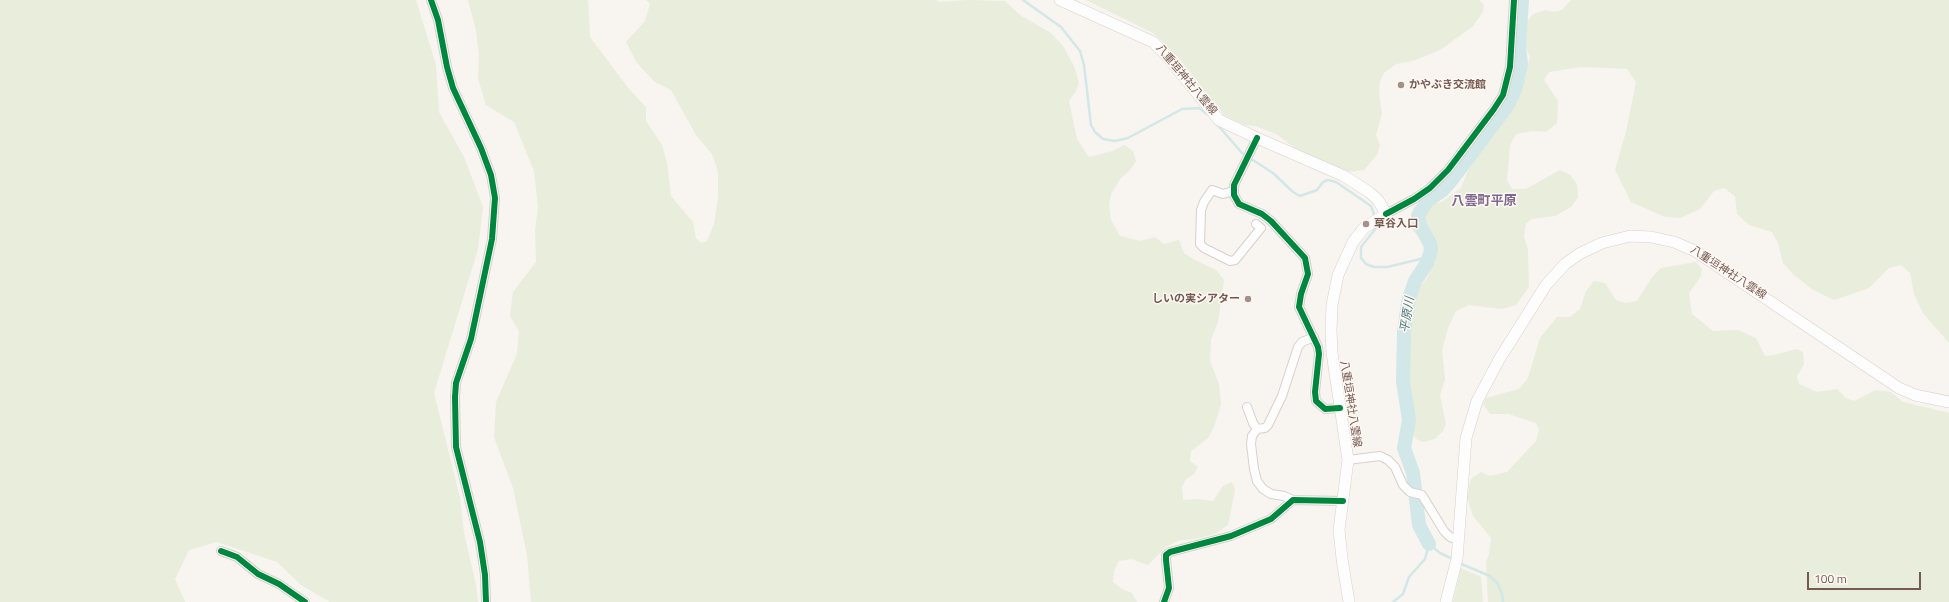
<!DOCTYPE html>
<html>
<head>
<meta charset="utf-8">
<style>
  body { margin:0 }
  #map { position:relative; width:1949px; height:602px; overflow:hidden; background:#f8f4f0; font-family:"Titillium Web",sans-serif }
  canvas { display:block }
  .scale { position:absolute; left:1807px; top:572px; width:114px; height:18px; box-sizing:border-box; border:2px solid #755a51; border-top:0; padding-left:5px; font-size:12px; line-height:14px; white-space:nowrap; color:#755a51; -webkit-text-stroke:3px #fef8f3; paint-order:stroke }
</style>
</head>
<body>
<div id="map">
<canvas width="1949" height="602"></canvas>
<div class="scale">100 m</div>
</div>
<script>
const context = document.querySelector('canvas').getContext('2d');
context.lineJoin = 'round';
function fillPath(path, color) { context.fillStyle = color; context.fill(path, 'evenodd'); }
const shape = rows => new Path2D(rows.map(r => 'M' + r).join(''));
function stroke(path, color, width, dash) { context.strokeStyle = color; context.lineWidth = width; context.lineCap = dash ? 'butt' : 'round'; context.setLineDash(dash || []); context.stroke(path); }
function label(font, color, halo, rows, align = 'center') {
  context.font = font + ' "Titillium Web","Noto Sans JP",sans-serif'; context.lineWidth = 3; context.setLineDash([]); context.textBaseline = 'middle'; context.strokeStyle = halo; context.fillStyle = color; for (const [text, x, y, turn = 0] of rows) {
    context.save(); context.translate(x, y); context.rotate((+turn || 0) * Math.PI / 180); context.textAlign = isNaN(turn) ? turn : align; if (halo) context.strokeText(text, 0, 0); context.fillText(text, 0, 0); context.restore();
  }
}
const green = shape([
  [0,0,416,0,436,65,439,112,464,157,483,207,478,249,434,393,460,498,464,533,476,585,478,602,330,602,301,585,277,562,217,542,189,550,175,579,185,602,0,602],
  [468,0,588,0,590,37,629,89,646,107,646,121,662,145,667,163,671,196,693,222,696,238,701,243,707,241,714,224,718,198,718,171,712,154,696,135,671,90,655,82,637,63,626,42,645,21,650,4,646,0,936,0,939,2,967,0,1005,1,1020,15,1051,33,1063,46,1074,66,1079,82,1076,91,1069,101,1077,139,1089,157,1113,151,1124,145,1133,151,1136,161,1129,171,1121,178,1111,194,1109,205,1111,220,1120,236,1140,241,1155,237,1164,244,1179,240,1184,253,1195,260,1216,270,1224,280,1218,322,1211,340,1210,361,1219,384,1221,404,1214,427,1208,438,1191,451,1190,461,1198,467,1194,474,1186,479,1182,487,1183,500,1199,499,1213,501,1223,486,1232,482,1235,490,1228,525,1215,534,1196,539,1180,540,1166,547,1148,565,1131,559,1119,561,1114,571,1113,582,1122,589,1132,593,1137,602,531,602,527,555,513,488,494,437,496,402,517,354,519,331,510,316,513,292,536,262,535,230,538,208,534,171,514,122,486,105,478,78,479,55,476,30],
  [1086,0,1479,0,1484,5,1483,12,1472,27,1440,50,1413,61,1396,64,1384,73,1380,81,1379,93,1382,113,1376,135,1380,145,1377,155,1364,170,1347,172,1299,151,1276,134,1255,126,1245,125,1224,115,1177,56,1153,33],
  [1571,0,1949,0,1949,343,1923,313,1914,294,1910,273,1901,265,1889,268,1869,288,1834,300,1813,290,1794,275,1783,263,1778,243,1772,232,1749,225,1737,214,1735,196,1724,188,1714,191,1700,209,1680,218,1665,217,1631,202,1615,170,1626,132,1636,82,1627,69,1580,67,1549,72,1544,80,1558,101,1557,123,1546,132,1532,131,1516,134,1510,145,1507,180,1512,189,1526,189,1560,170,1570,175,1577,184,1578,197,1571,207,1555,216,1531,219,1526,224,1524,236,1528,250,1529,287,1516,305,1502,309,1469,305,1456,311,1448,328,1442,350,1445,379,1440,396,1446,424,1443,431,1435,439,1423,442,1416,439,1411,432,1412,409,1397,360,1397,331,1400,311,1427,278,1435,260,1434,248,1423,241,1413,231,1410,220,1414,206,1442,202,1461,188,1468,170,1480,150,1499,127,1513,105,1524,78,1530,57,1525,45,1523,35,1527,22,1533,14,1545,10,1554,12,1562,10],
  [1696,262,1702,269,1701,276,1689,293,1692,314,1713,331,1738,330,1756,338,1765,356,1774,355,1797,349,1803,352,1804,364,1797,376,1799,384,1817,392,1837,389,1846,398,1854,401,1876,390,1891,392,1903,402,1949,413,1949,602,1488,602,1486,562,1489,554,1491,538,1473,516,1467,497,1471,479,1481,472,1490,476,1507,472,1536,441,1539,430,1536,423,1523,419,1509,414,1490,414,1483,404,1486,398,1519,389,1528,378,1540,338,1557,317,1570,317,1580,309,1586,291,1594,281,1605,283,1616,300,1625,303,1637,301,1652,277,1661,268],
  [1461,568,1481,577,1483,602,1453,602]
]);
const stream = shape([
  [1023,0,1061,27,1080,51,1084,65,1091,125,1095,132,1103,139,1115,141,1128,138,1182,109,1199,108,1207,114],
  [1216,123,1242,153,1273,173,1293,192,1300,196,1317,190,1323,182,1328,180,1336,182,1371,206,1375,217],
  [1377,224,1376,228,1361,247,1361,258,1366,264,1374,267,1387,267,1429,257],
  [1429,544,1440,553,1453,559],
  [1459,563,1490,576,1498,584,1502,594,1503,602],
  [1393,602,1403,594,1409,577,1425,559,1429,544]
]);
const river = shape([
  [1429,544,1419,525,1413,473,1404,448,1409,420,1403,382,1404,333,1407,310,1409,298,1415,281,1427,263,1431,250,1430,244,1420,225,1418,216,1427,201,1443,190,1450,182,1507,106,1515,90,1521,64,1519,45,1522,0]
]);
const minor = shape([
  [431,0,438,20,447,67,453,88,481,148,491,175,495,198,492,239,471,339,456,383,455,397,456,447,480,542,485,575,486,602],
  [1257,138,1234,185,1234,195,1239,204,1262,214,1271,221,1305,258,1308,274,1301,294,1299,307,1318,347,1319,354,1315,392,1316,401,1325,409,1340,408],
  [1233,191,1223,194,1212,190,1204,202,1201,210,1200,244,1204,248,1230,261,1235,260,1261,228,1256,224],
  [1386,214,1414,199,1430,188,1448,170,1494,109,1503,95,1510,67,1514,0],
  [1247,407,1253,423,1257,429,1265,428,1268,425,1282,396,1298,347,1302,342,1314,337],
  [1257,429,1252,436,1251,444,1254,469,1257,481,1263,489,1271,494,1284,496,1293,500],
  [1348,460,1380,456,1388,460,1395,467,1403,485,1410,492,1422,495,1444,531,1450,537,1459,540],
  [221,551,237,557,258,574,279,584,305,602],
  [1164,602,1169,588,1166,560,1166,555,1170,552,1231,536,1271,519,1293,500,1343,501]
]);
const secondary = shape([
  [1060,0,1153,42,1166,55,1219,120,1257,138,1344,176,1369,192,1378,200,1386,214,1364,228,1353,242,1338,275,1332,305,1331,330,1332,353,1348,460,1339,530,1342,559,1349,602],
  [1446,602,1457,559,1466,438,1477,401,1500,358,1546,285,1565,264,1579,254,1602,243,1630,236,1651,237,1674,242,1695,251,1899,388,1915,395,1949,402]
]);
const cycleway = shape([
  [431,0,438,20,447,67,453,88,481,148,491,175,495,198,492,239,471,339,456,383,455,397,456,447,480,542,485,575,486,602],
  [1257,138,1234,185,1234,195,1239,204,1262,214,1271,221,1305,258,1308,274,1301,294,1299,307,1318,347,1319,354,1315,392,1316,401,1325,409,1340,408],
  [1386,214,1414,199,1430,188,1448,170,1494,109,1503,95,1510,67,1514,0],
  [221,551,237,557,258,574,279,584,305,602],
  [1164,602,1169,588,1166,560,1166,555,1170,552,1231,536,1271,519,1293,500,1343,501]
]);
const markers = [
  [1401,85,4,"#a39089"],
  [1366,224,4,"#a39089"],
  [1248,299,4,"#a39089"]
];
const streetNames = [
  ["八重垣神社八雲線",1186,80,50],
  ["八重垣神社八雲線",1728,273,33],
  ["八重垣神社八雲線",1350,404,81]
];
const poiNames = [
  ["かやぶき交流館",1409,85],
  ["草谷入口",1374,224],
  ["しいの実シアター",1240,299,"right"]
];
const waterNames = [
  ["平原川",1408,315,-81]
];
const quarterNames = [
  ["八雲町平原",1484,202]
];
fillPath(green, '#e8eddc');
stroke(stream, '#d2e7e8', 2.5);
stroke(river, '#d2e7e8', 14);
stroke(minor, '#d7d0cc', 10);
stroke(secondary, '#d8d0cc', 12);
stroke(minor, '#fefdfd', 8);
stroke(secondary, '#fefdfd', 11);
stroke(cycleway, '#00873e', 6);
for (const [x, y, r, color] of markers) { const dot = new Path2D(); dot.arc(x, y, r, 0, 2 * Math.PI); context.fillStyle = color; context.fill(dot); stroke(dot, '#fef8f3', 1.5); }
label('11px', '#755a51', '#fef8f3', streetNames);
label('bold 11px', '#755a51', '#fef8f3', poiNames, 'left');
label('italic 12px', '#497b7f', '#fef8f3', waterNames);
label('bold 13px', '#7f6990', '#fef8f3', quarterNames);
</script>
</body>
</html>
